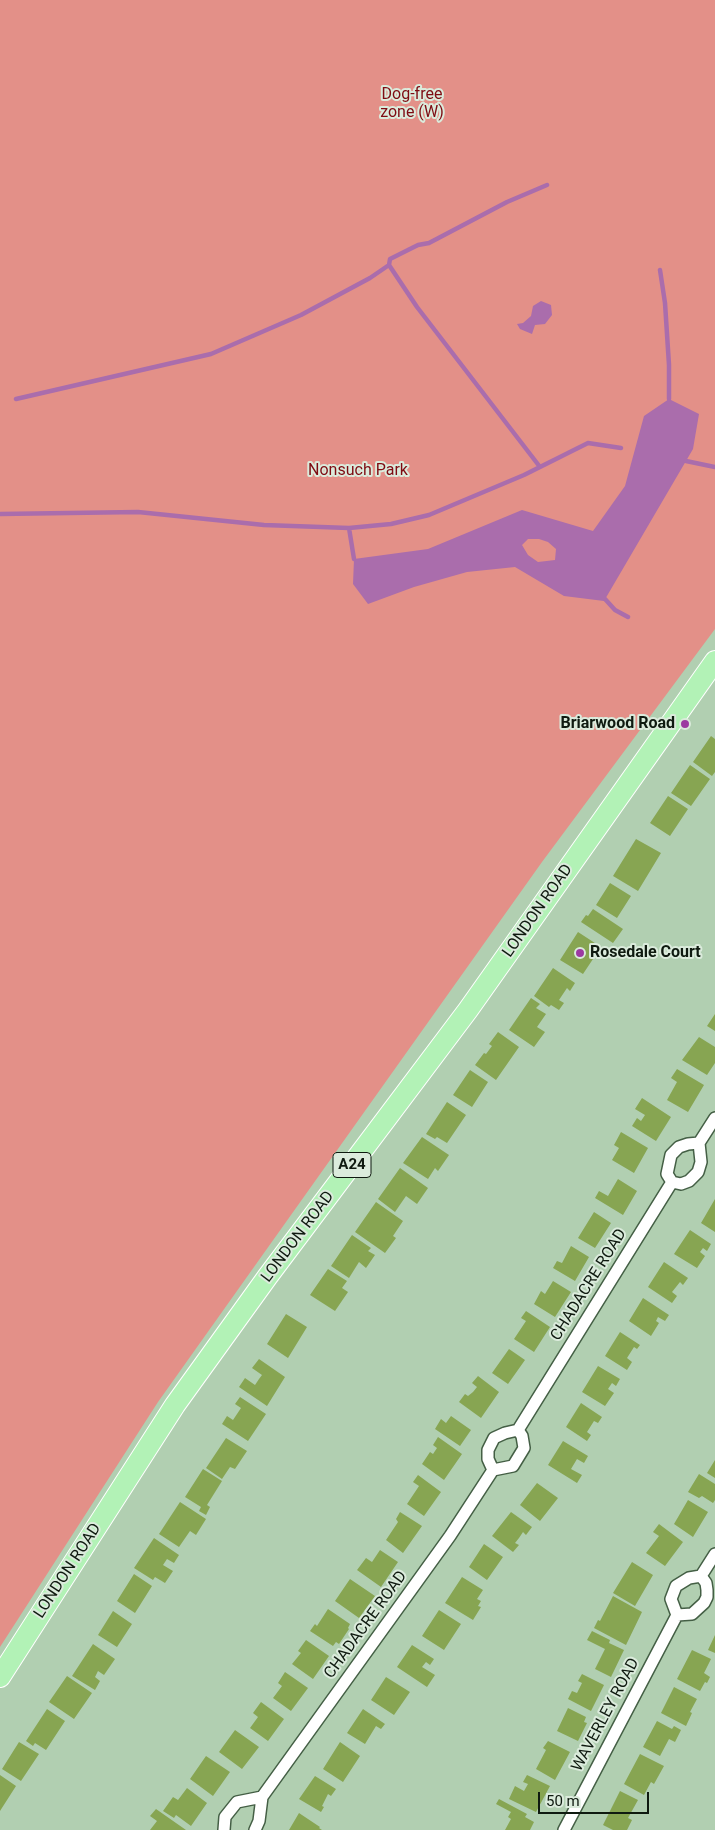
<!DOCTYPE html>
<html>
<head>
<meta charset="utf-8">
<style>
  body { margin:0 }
  #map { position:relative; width:715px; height:1830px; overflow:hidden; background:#b1cfb1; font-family:Roboto,sans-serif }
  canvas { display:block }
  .scale { position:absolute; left:538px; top:1792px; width:111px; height:22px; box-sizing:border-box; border:2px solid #0f1a10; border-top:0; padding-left:6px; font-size:15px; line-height:18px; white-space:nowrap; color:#0f1a10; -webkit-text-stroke:4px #dbebdc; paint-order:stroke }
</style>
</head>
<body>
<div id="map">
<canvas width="715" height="1830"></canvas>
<div class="scale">50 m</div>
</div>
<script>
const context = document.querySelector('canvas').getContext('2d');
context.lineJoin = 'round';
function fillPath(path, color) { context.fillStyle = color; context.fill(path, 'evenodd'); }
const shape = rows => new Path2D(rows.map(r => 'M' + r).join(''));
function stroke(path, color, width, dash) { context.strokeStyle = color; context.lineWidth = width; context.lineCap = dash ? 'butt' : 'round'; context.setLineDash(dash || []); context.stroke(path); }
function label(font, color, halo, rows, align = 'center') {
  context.font = font + ' Roboto,sans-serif'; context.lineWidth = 4; context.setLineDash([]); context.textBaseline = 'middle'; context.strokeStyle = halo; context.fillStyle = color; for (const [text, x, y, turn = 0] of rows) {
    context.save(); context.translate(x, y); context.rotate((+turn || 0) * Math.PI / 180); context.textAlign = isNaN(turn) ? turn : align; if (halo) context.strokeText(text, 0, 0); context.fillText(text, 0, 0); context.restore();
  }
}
const green = shape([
  [0,0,715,0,715,629,542,862,158,1402,0,1647]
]);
const water = shape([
  [541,301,551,305,552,315,545,324,535,325,532,334,520,329,517,324,523,323,531,316,533,306],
  [669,399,699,414,693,449,604,601,564,596,515,567,467,572,414,587,368,604,353,584,354,559,428,549,522,510,593,531,625,486,644,416],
  [528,539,539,539,548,542,556,549,555,560,538,562,528,555,522,545]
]);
const stream = shape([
  [660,270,665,303,669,365,669,399],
  [16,399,211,354,301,315,370,278,389,265],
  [686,461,715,467],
  [540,467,417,307,389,265,390,259,418,245,429,243,507,202,547,185],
  [0,514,138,512,264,525,349,528,354,559],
  [349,528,391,524,429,515,524,475,588,443,621,448],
  [605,599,615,610,628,617]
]);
const building = shape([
  [711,736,715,739,715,772,712,776,693,762],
  [690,765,710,779,691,806,671,793],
  [668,796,688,809,670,836,650,823],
  [636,839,661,853,638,891,613,876],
  [610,883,631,896,617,918,596,905],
  [593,909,623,929,613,943,581,922,586,915,588,916],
  [578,932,601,947,583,974,560,960],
  [553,968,575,983,570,991,567,988,559,1000,564,1003,559,1010,551,1005,549,1007,534,996],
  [531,998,540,1004,536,1008,546,1014,537,1027,545,1032,534,1047,509,1030],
  [715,1014,715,1031,707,1026],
  [498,1032,519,1047,496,1080,475,1065,484,1053,486,1054,492,1046,489,1044],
  [699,1037,715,1047,715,1063,707,1075,682,1060],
  [677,1069,704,1085,688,1112,667,1100,677,1082,671,1078],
  [470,1070,488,1082,472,1107,453,1095],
  [642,1098,671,1117,656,1141,632,1126,637,1118,641,1121,645,1115,635,1109],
  [447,1102,466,1115,447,1143,437,1137,435,1139,426,1134],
  [621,1132,648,1148,634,1173,612,1160,619,1148,614,1145],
  [422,1137,449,1155,438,1171,435,1168,428,1179,403,1163],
  [400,1168,428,1188,417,1204,406,1196,395,1212,378,1199],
  [618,1179,637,1191,623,1215,595,1198,599,1191,608,1196],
  [715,1199,715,1232,701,1223],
  [376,1202,403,1221,393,1236,396,1238,385,1253,355,1232],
  [594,1212,611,1223,595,1248,578,1238],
  [690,1230,711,1244,707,1251,703,1248,700,1252,705,1256,697,1268,674,1254],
  [352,1235,371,1248,368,1251,375,1255,366,1268,359,1262,349,1278,331,1266],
  [571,1246,589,1257,575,1281,553,1268,557,1261,562,1263],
  [664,1262,688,1278,683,1285,680,1282,672,1292,677,1296,672,1303,648,1287],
  [328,1269,347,1281,342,1288,348,1292,335,1311,310,1295],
  [553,1281,571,1292,555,1317,534,1304,541,1291,545,1294],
  [643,1298,669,1315,665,1321,658,1317,656,1321,659,1323,651,1336,629,1321],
  [526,1311,550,1327,534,1352,514,1339,526,1321,521,1318],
  [286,1314,307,1327,288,1358,267,1344],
  [620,1332,640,1345,637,1349,634,1347,627,1358,632,1362,627,1370,605,1356],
  [509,1349,525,1360,508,1384,492,1373],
  [259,1359,285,1377,267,1406,239,1387,245,1378,255,1385,259,1379,262,1375,252,1368],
  [598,1366,620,1379,616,1386,612,1383,608,1389,614,1393,605,1406,582,1392],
  [478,1376,499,1392,481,1418,459,1402,465,1394,468,1396,473,1392,477,1387,472,1383],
  [240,1397,266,1414,248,1441,222,1424,227,1416,233,1420,241,1408,235,1404],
  [581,1403,602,1417,598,1423,594,1421,587,1432,591,1435,587,1441,566,1427],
  [451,1416,471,1430,460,1446,435,1429,441,1419,446,1423],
  [438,1437,462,1454,444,1480,422,1464,430,1452,433,1454,437,1448,433,1445],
  [226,1438,247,1451,235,1469,230,1467,222,1479,206,1468],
  [563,1441,588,1456,584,1463,577,1459,571,1469,582,1475,577,1483,548,1465],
  [715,1460,715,1478,707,1473],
  [203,1469,222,1481,207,1505,210,1507,206,1515,199,1511,201,1507,185,1497],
  [699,1474,715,1484,715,1500,713,1503,702,1496,699,1498,688,1492],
  [418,1475,441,1492,424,1516,407,1504,419,1486,413,1482],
  [537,1483,558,1498,540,1521,520,1505],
  [688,1500,708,1512,693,1537,674,1524],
  [180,1502,206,1519,196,1535,190,1531,179,1547,159,1534],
  [400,1512,422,1526,403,1553,386,1540,398,1522,396,1519],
  [511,1512,532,1527,526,1535,523,1532,519,1538,515,1543,519,1545,513,1552,492,1536],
  [659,1524,683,1542,665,1566,646,1553,659,1536,653,1532],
  [154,1538,179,1555,174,1563,167,1559,163,1565,173,1571,165,1583,155,1577,153,1580,134,1568],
  [484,1544,503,1557,487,1580,469,1567],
  [380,1550,398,1562,381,1587,357,1570,366,1558,372,1562],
  [632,1562,653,1575,635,1606,613,1593],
  [134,1574,152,1586,135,1613,117,1601],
  [462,1577,483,1590,477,1599,481,1601,478,1606,481,1607,473,1620,445,1603],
  [350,1579,375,1596,359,1618,335,1601],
  [613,1596,642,1612,626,1645,594,1628,598,1620,600,1621],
  [328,1609,350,1624,348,1628,349,1629,339,1644,336,1642,333,1646,310,1631,315,1624,317,1626],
  [439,1610,461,1624,444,1650,422,1636],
  [113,1611,132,1624,117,1647,98,1635],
  [592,1631,610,1640,609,1643,624,1650,611,1677,595,1669,605,1649,587,1640],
  [715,1635,715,1653,708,1650],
  [306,1640,329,1656,313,1679,292,1664,301,1653,298,1651],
  [93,1644,115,1659,104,1675,98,1671,95,1677,100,1681,95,1690,72,1676],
  [412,1645,434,1659,430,1665,426,1662,422,1667,435,1675,427,1687,397,1667],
  [692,1650,711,1659,704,1673,710,1677,707,1683,705,1682,700,1691,677,1679],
  [285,1672,308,1688,291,1711,273,1698,282,1686,278,1683],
  [582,1674,604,1685,591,1711,568,1699,572,1691,577,1693,582,1683,578,1681],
  [67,1676,92,1693,74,1719,49,1702],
  [386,1677,410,1692,394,1715,371,1700],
  [674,1687,697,1699,690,1712,692,1713,686,1726,661,1713],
  [261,1702,284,1719,268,1741,250,1728,258,1717,253,1713],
  [568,1708,586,1717,584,1722,587,1723,578,1741,557,1731],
  [47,1709,65,1721,46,1750,35,1743,33,1746,26,1741],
  [363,1709,385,1724,381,1729,376,1726,365,1744,347,1733],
  [657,1721,672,1729,674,1726,681,1730,675,1742,669,1739,660,1756,643,1747],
  [235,1730,259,1747,242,1769,219,1752],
  [548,1741,570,1752,555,1780,536,1769,546,1750,543,1748],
  [19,1742,39,1754,21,1781,2,1769],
  [340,1742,360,1756,343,1782,323,1769],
  [640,1754,664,1766,654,1784,651,1782,644,1795,624,1784],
  [206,1756,230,1772,213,1796,190,1779],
  [0,1775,16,1786,0,1811],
  [527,1775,550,1786,536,1812,509,1799,515,1786,524,1791,528,1784,523,1782],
  [315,1776,336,1789,331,1796,328,1794,322,1806,324,1807,321,1812,299,1799],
  [187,1788,207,1803,191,1826,176,1815,174,1818,163,1811,173,1797,178,1800],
  [620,1791,638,1800,628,1818,632,1820,627,1830,613,1830,603,1825],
  [499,1799,527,1814,525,1817,534,1822,530,1830,505,1830,511,1819,508,1817,511,1812,496,1804],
  [156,1809,186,1830,150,1830,157,1821,150,1816],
  [299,1813,320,1827,319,1828,322,1830,289,1830]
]);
const minor = shape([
  [699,1143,688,1144,679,1147,671,1155,667,1174,672,1182,681,1184,689,1181,698,1172,701,1162,699,1143,715,1118],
  [493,1470,488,1459,488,1450,494,1438,505,1433,518,1430,672,1182],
  [677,1615,671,1599,676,1586,689,1578,701,1576,715,1554],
  [677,1615,692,1614,704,1603,707,1597,707,1590,706,1583,701,1576],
  [224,1830,225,1817,237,1802,262,1797],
  [255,1830,259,1821,262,1797,450,1536,493,1470,513,1466,524,1448,522,1436,518,1430],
  [564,1830,677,1615]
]);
const trunk = shape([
  [0,1677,175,1405,268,1276,468,1010,715,661]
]);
const markers = [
  [685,724,5,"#9c3aa1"],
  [580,953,5,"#9c3aa1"]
];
const shields = [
  [352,1165,38]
];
const shieldNames = [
  ["A24",352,1165]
];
const parkNames = [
  ["Dog-free",412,95],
  ["zone (W)",412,113],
  ["Nonsuch Park",358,471]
];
const poiNames = [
  ["Briarwood Road",675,724],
  ["Rosedale Court",590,953,"left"]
];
const streetNames = [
  ["LONDON ROAD",538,911,-55],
  ["LONDON ROAD",298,1237,-53],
  ["CHADACRE ROAD",589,1285,-58],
  ["LONDON ROAD",68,1571,-57],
  ["CHADACRE ROAD",366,1625,-54],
  ["WAVERLEY ROAD",606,1715,-62]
];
fillPath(green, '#e39088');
fillPath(water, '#aa6dac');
stroke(stream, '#aa6dac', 4.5);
fillPath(building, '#87a552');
stroke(minor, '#445f45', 14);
stroke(trunk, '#fff', 22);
stroke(minor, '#fff', 11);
stroke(trunk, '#b2f2b6', 20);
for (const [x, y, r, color] of markers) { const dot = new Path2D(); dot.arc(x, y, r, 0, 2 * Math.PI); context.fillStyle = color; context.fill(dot); stroke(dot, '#dbebdc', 2); }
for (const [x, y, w] of shields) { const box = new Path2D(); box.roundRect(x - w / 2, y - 12.5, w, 25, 4); context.fillStyle = '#dbebdc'; context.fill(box); stroke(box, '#0f1a10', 1); }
label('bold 15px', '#0f1a10', null, shieldNames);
label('16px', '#7e0b12', '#dbebdc', parkNames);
label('bold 16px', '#0f1a10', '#dbebdc', poiNames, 'right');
label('16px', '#0f1a10', '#dbebdc', streetNames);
</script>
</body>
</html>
